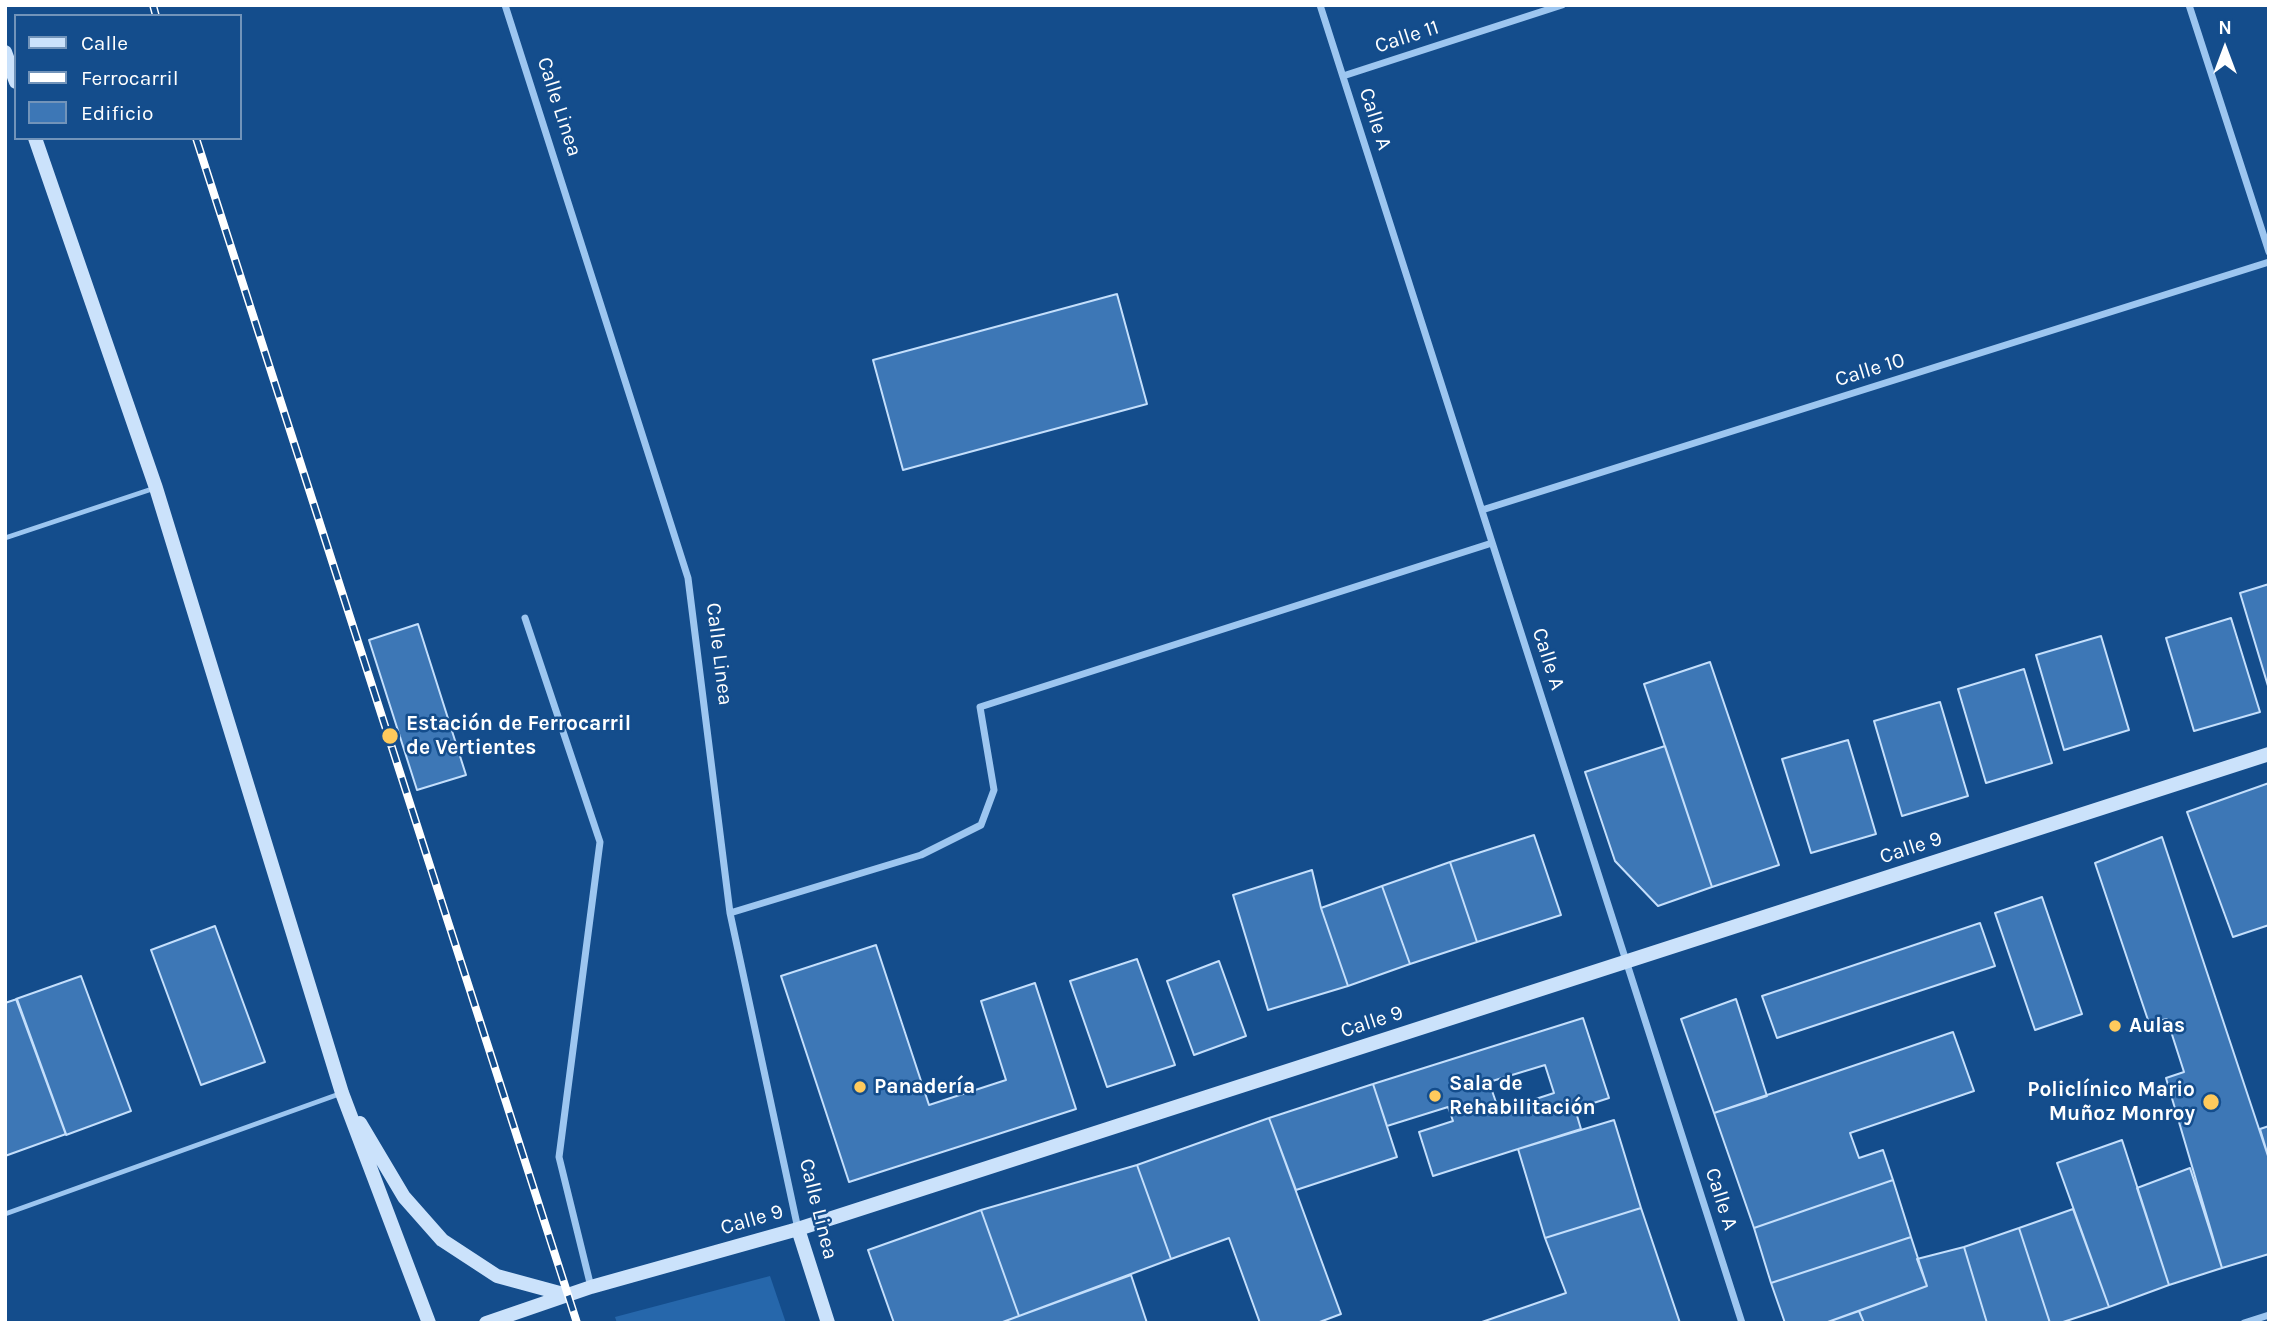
<!DOCTYPE html>
<html>
<head>
<meta charset="utf-8">
<style>
  body { margin:0 }
  #map { position:relative; width:2274px; height:1328px; overflow:hidden; background:#144d8c; font-family:Karla,sans-serif }
  canvas { display:block }
  .frame { position:absolute; inset:0; border:7px solid #fff; pointer-events:none }
  .legend { position:absolute; left:14px; top:14px; width:228px; height:126px; box-sizing:border-box; background:#144d8c; border:2px solid #7294ba; margin:0; padding:9px 12px; list-style:none; font-size:21px; color:#fff }
  .legend li { display:flex; align-items:center; gap:14px; height:35px }
  .legend b { width:35px; border:2px solid #7294ba }
  .north { position:absolute; left:2190px; top:14px; width:70px; height:70px; -webkit-text-stroke:5px #144d8c; paint-order:stroke; rotate:0deg; font-size:19px; font-weight:700; line-height:28px; text-align:center; color:#fff }
  .north::after { content:''; display:block; margin:auto; width:24px; height:32px; background:#fff; clip-path:polygon(50% 0,100% 100%,50% 72%,0 100%) }
</style>
</head>
<body>
<div id="map">
<canvas width="2274" height="1328"></canvas>
<div class="frame"></div>
<ul class="legend">
<li><b style="height:9px;background:#cbe2fb"></b>Calle</li>
<li><b style="height:9px;background:#fff"></b>Ferrocarril</li>
<li><b style="height:19px;background:#3d77b6"></b>Edificio</li>
</ul>
<div class="north">N</div>
</div>
<script>
const context = document.querySelector('canvas').getContext('2d');
context.lineJoin = 'round';
function fillPath(path, color) { context.fillStyle = color; context.fill(path, 'evenodd'); }
const shape = rows => new Path2D(rows.map(r => 'M' + r).join(''));
function stroke(path, color, width, dash) { context.strokeStyle = color; context.lineWidth = width; context.lineCap = dash ? 'butt' : 'round'; context.setLineDash(dash || []); context.stroke(path); }
function label(font, color, halo, rows, align = 'center') {
  context.font = font + ' Karla,sans-serif'; context.lineWidth = 5; context.setLineDash([]); context.textBaseline = 'middle'; context.strokeStyle = halo; context.fillStyle = color; for (const [text, x, y, turn = 0] of rows) {
    context.save(); context.translate(x, y); context.rotate((+turn || 0) * Math.PI / 180); context.textAlign = isNaN(turn) ? turn : align; if (halo) context.strokeText(text, 0, 0); context.fillText(text, 0, 0); context.restore();
  }
}
const green = shape([
  [770,1276,786,1323,617,1323,615,1317]
]);
const building = shape([
  [1117,294,1147,404,903,470,873,360,1117,294],
  [2269,584,2269,686,2268,686,2240,593,2269,584],
  [2231,618,2260,712,2194,731,2166,638,2231,618],
  [418,624,466,775,417,790,369,640,418,624],
  [2101,636,2129,730,2064,750,2036,655,2101,636],
  [1710,662,1779,865,1712,887,1644,684,1710,662],
  [2024,669,2052,763,1986,783,1958,689,2024,669],
  [1940,702,1968,796,1902,816,1874,721,1940,702],
  [1848,740,1876,834,1811,853,1782,759,1848,740],
  [1665,746,1712,887,1658,906,1615,861,1585,772,1665,746],
  [2269,783,2269,925,2233,937,2187,812,2269,783],
  [1534,835,1561,915,1477,942,1450,862,1534,835],
  [2162,837,2269,1159,2269,1254,2222,1268,2166,1078,2184,1072,2167,1019,2149,1023,2095,863,2162,837],
  [1450,862,1477,942,1410,964,1382,886,1450,862],
  [1312,870,1321,908,1348,986,1268,1010,1233,895,1312,870],
  [1382,886,1410,964,1348,986,1321,908,1382,886],
  [2042,897,2082,1014,2035,1030,1995,913,2042,897],
  [1980,923,1995,966,1777,1038,1762,996,1980,923],
  [215,926,265,1062,201,1085,151,950,215,926],
  [876,945,929,1105,1006,1080,981,1001,1035,983,1076,1109,849,1182,781,976,876,945],
  [1137,959,1175,1065,1107,1087,1070,981,1137,959],
  [1219,961,1246,1036,1194,1055,1167,981,1219,961],
  [81,976,131,1111,66,1135,16,999,81,976],
  [17,999,66,1134,5,1156,5,1003,17,999],
  [1736,999,1767,1096,1714,1113,1681,1019,1736,999],
  [1583,1018,1609,1098,1575,1109,1581,1129,1433,1176,1419,1132,1453,1121,1448,1107,1387,1126,1373,1084,1583,1018],
  [1545,1065,1554,1093,1499,1111,1489,1082,1545,1065],
  [1953,1032,1974,1091,1850,1133,1859,1158,1883,1150,1893,1180,1754,1228,1714,1113,1953,1032],
  [1373,1084,1397,1157,1296,1190,1269,1118,1373,1084],
  [1269,1118,1341,1314,1317,1323,1260,1323,1229,1238,1171,1259,1137,1165,1269,1118],
  [1614,1120,1641,1208,1545,1238,1518,1149,1614,1120],
  [2269,1126,2269,1159,2260,1129,2269,1126],
  [2122,1140,2169,1285,2109,1307,2057,1163,2122,1140],
  [1137,1165,1171,1259,1019,1316,981,1210,1137,1165],
  [2190,1168,2222,1268,2169,1285,2137,1188,2190,1168],
  [1893,1180,1911,1237,1771,1283,1754,1228,1893,1180],
  [1641,1208,1680,1323,1479,1323,1566,1293,1545,1238,1641,1208],
  [2073,1209,2109,1307,2060,1323,2050,1323,2019,1228,2073,1209],
  [981,1210,1019,1316,1000,1323,894,1323,868,1250,981,1210],
  [2019,1228,2050,1323,1987,1323,1964,1247,2019,1228],
  [1911,1237,1927,1286,1825,1323,1785,1323,1771,1283,1911,1237],
  [1964,1247,1987,1323,1864,1323,1859,1311,1927,1286,1917,1259,1964,1247],
  [1131,1275,1147,1323,1000,1323,1019,1316,1131,1275],
  [1859,1311,1864,1323,1825,1323,1859,1311]
]);
const lane = shape([
  [5,538,155,488],
  [5,1214,342,1093]
]);
const street = shape([
  [505,5,688,578,730,913,798,1229],
  [1320,5,1742,1323],
  [2189,5,2269,252],
  [1343,76,1562,5],
  [1482,510,2269,262],
  [525,618,600,842,559,1157,591,1287],
  [730,913,921,855,981,825,994,790,980,707,1492,543],
  [2244,1323,2269,1315]
]);
const secondary = shape([
  [5,52,16,82],
  [35,138,156,488,342,1093,429,1323],
  [360,1123,404,1197,442,1240,497,1276,567,1295],
  [798,1229,828,1323],
  [486,1323,591,1287,798,1229,2269,754]
]);
const rail = shape([
  [153,5,156,16],
  [196,138,577,1323]
]);
const markers = [
  [390,736,9,"#ffca5c"],
  [2115,1026,7,"#ffca5c"],
  [860,1087,7,"#ffca5c"],
  [1435,1096,7,"#ffca5c"],
  [2211,1102,9,"#ffca5c"]
];
const streetNames = [
  ["Calle 11",1407,37,-18],
  ["Calle Linea",559,107,72],
  ["Calle A",1375,119,72],
  ["Calle 10",1870,370,-17],
  ["Calle Linea",719,654,83],
  ["Calle A",1548,659,72],
  ["Calle 9",1911,848,-18],
  ["Calle 9",1372,1022,-18],
  ["Calle A",1721,1199,72],
  ["Calle Linea",818,1209,76],
  ["Calle 9",752,1220,-16]
];
const poiNames = [
  ["Estación de Ferrocarril",406,724],
  ["de Vertientes",406,748],
  ["Aulas",2129,1026],
  ["Sala de",1449,1084],
  ["Rehabilitación",1449,1108],
  ["Panadería",874,1087],
  ["Policlínico Mario",2195,1090,"right"],
  ["Muñoz Monroy",2195,1114,"right"]
];
fillPath(green, '#2667ab');
fillPath(building, '#3d77b6');
stroke(building, '#c4dffc', 2);
stroke(lane, '#9dc6f0', 5);
stroke(street, '#9dc6f0', 7);
stroke(secondary, '#cbe2fb', 14);
stroke(rail, '#fff', 8);
stroke(rail, '#144d8c', 5, [16]);
for (const [x, y, r, color] of markers) { const dot = new Path2D(); dot.arc(x, y, r, 0, 2 * Math.PI); context.fillStyle = color; context.fill(dot); stroke(dot, '#144d8c', 2.5); }
label('21px', '#fff', '#144d8c', streetNames);
label('bold 21px', '#fff', '#144d8c', poiNames, 'left');
</script>
</body>
</html>
